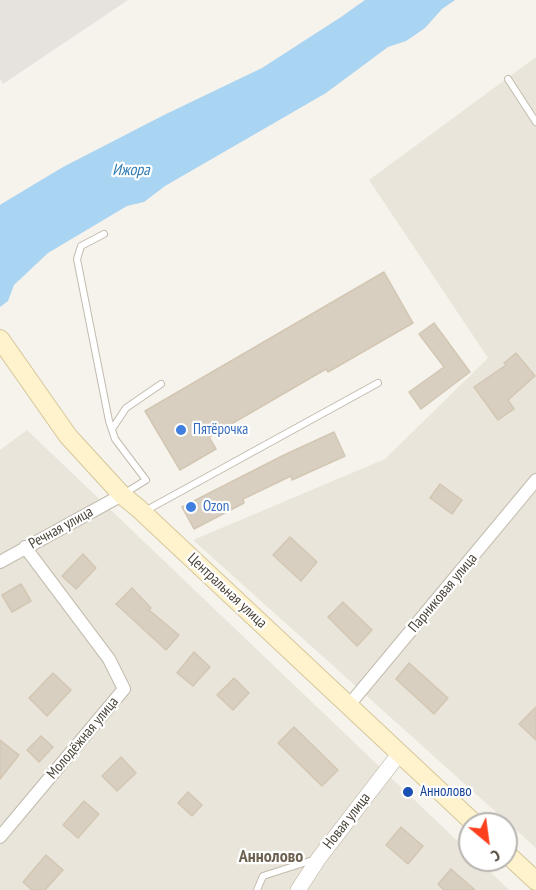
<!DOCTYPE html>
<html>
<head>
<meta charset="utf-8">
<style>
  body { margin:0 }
  #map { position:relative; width:536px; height:890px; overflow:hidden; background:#f6f3ec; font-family:"PT Sans Narrow",sans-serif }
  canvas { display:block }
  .north { position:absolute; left:458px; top:812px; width:60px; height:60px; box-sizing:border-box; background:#fff; border:2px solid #b7b4b0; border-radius:50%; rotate:151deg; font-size:16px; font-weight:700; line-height:24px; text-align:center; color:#4b4439 }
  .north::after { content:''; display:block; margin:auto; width:21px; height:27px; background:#fc3f1d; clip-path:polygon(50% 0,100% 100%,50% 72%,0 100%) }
</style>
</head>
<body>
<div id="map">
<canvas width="536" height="890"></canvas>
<div class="north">С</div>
</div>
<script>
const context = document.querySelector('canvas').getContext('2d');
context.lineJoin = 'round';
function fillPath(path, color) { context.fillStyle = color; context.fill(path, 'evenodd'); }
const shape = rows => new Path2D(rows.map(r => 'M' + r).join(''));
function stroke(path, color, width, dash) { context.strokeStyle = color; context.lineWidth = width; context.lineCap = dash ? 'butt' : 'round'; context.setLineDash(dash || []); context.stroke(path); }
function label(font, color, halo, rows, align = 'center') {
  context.font = font + ' "PT Sans Narrow",sans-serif'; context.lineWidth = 4.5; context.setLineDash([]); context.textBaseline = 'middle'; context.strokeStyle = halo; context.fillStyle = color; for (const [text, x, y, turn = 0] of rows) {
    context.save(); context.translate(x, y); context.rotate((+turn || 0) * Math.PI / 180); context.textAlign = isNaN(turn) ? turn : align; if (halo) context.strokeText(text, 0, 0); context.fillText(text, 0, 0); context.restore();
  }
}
const residential = shape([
  [536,57,536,848,193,540,385,459,488,358,369,180],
  [27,430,470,853,470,860,478,860,509,890,0,890,0,450]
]);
const industrial = shape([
  [0,0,128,0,3,84,0,79]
]);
const water = shape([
  [365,0,455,0,442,9,425,28,406,41,388,47,326,93,165,186,144,202,127,206,48,253,14,285,8,301,0,307,0,205,3,203,63,167,164,115,262,68,341,17]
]);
const building = shape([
  [384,272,413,323,328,372,326,369,209,437,216,449,180,470,145,411,384,272],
  [434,323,470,372,421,409,409,392,444,367,419,334,434,323],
  [516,353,535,376,508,400,514,409,498,420,474,387,506,365,504,363,516,353],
  [334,432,345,456,292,480,291,476,243,499,244,503,194,529,182,507,282,456,334,432],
  [440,484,462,500,452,514,430,498,440,484],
  [290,537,317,562,301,581,273,555,290,537],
  [83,554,96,568,76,589,62,576,83,554],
  [21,584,31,601,12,612,2,595,21,584],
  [132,588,151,608,149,610,179,635,166,650,116,604,132,588],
  [343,602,372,630,357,646,328,617,343,602],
  [194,652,210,667,193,686,177,673,194,652],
  [409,663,448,698,434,714,396,679,409,663],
  [53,673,71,690,47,716,29,698,53,673],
  [234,678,249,693,233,710,217,695,234,678],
  [536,707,536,740,519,724,536,707],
  [294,727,338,770,322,786,278,743,294,727],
  [41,736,53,747,39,762,27,750,41,736],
  [0,740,19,755,0,779,0,740],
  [121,757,136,773,117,791,102,776,121,757],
  [188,792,202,805,192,816,178,803,188,792],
  [84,801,99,814,78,838,63,825,84,801],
  [401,827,423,846,408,864,386,845,401,827],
  [46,855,63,870,45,890,32,890,23,882,46,855],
  [451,869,475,890,444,890,438,884,451,869]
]);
const service = shape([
  [508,79,536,122],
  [104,234,81,246,77,259,109,421,115,439,146,480,125,493],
  [112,429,126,408,161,384],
  [145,511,378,383],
  [257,890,263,876,313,860]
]);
const minor = shape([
  [0,562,122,495],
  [349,705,536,480],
  [0,837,124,689,109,659,25,547]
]);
const tertiary = shape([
  [298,890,319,858,399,754]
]);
const secondary = shape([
  [0,339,68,436,122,495,138,508,475,824],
  [506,853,536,881]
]);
const markers = [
  [181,430,6,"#3f7fe0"],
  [191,507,6,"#3f7fe0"],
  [408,792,6,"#1a4fb4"]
];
const shopNames = [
  ["Пятёрочка",193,430],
  ["Ozon",203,507]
];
const streetNames = [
  ["Речная улица",61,528,-29],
  ["Центральная улица",227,591,43],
  ["Парниковая улица",443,593,-50],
  ["Молодёжная улица",83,738,-50],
  ["Новая улица",347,821,-52]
];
const transitNames = [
  ["Аннолово",420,792]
];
const waterNames = [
  ["Ижора",131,170]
];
const quarterNames = [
  ["Аннолово",271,857]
];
fillPath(residential, '#eae5da');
fillPath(industrial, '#e6e2dd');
fillPath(water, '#a9d4f2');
fillPath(building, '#d8cfc1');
stroke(building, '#d3c7b4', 1.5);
stroke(service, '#c2bbae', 8);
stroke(minor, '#c2bbae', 14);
stroke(tertiary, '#c2bbae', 16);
stroke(secondary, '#d6c79b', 20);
stroke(service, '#fff', 6);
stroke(minor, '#fff', 12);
stroke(tertiary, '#fff', 15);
stroke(secondary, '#fff3cd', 18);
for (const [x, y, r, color] of markers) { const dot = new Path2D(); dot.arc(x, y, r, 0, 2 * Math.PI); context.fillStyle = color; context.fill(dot); stroke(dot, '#fff', 2); }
label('15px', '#366cbe', '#fff', shopNames, 'left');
label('15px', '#4b4439', '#fff', streetNames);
label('15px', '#164399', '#fff', transitNames, 'left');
label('italic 16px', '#2e7ab2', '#fff', waterNames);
label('bold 18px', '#6e6250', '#fff', quarterNames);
</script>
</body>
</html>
